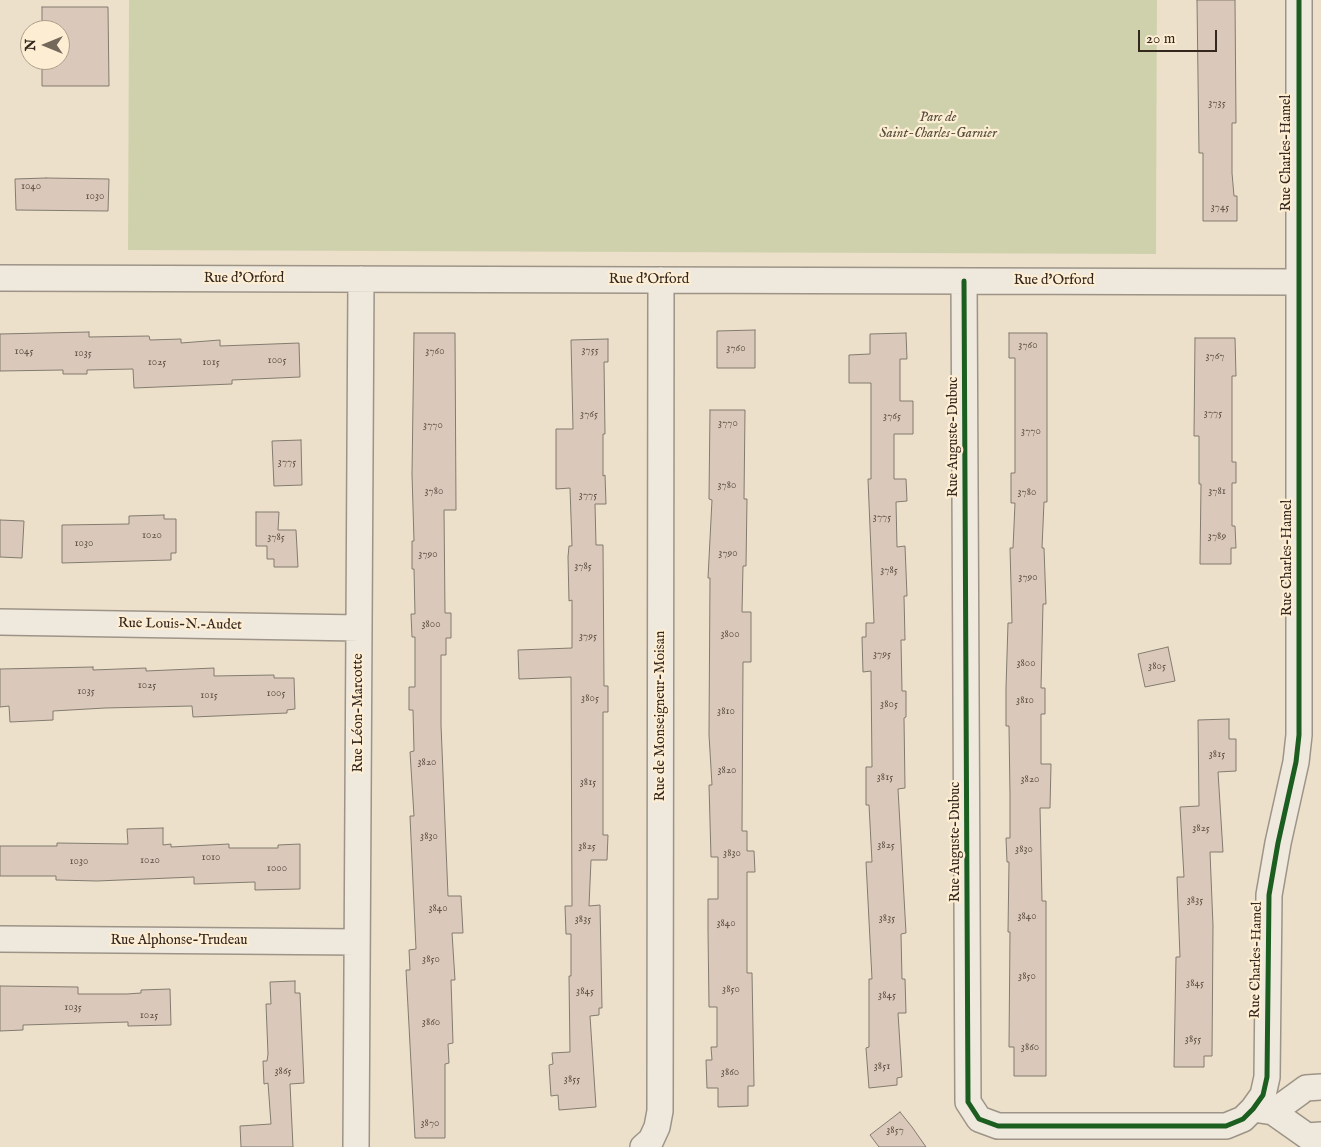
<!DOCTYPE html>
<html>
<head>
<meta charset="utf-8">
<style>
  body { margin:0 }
  #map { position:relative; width:1321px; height:1147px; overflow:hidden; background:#ece0ca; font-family:"IM FELL English",serif }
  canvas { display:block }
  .north { position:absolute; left:20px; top:20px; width:50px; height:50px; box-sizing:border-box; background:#fcedd3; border:1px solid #ac9e8b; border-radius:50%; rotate:270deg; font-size:14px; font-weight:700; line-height:20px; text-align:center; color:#34271e }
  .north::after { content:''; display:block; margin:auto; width:18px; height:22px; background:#74685a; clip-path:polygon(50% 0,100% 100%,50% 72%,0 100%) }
  .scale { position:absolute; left:1138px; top:30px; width:79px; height:22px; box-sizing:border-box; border:2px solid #34271e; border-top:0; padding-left:6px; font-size:15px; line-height:18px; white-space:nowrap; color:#34271e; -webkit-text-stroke:4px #fcedd3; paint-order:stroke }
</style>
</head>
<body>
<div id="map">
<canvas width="1321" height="1147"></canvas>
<div class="north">N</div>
<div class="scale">20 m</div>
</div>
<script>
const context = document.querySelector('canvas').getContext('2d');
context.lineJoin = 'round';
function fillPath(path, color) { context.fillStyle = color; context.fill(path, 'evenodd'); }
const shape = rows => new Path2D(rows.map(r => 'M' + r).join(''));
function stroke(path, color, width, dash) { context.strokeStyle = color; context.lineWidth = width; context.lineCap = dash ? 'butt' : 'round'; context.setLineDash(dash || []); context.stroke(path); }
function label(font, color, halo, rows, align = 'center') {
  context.font = font + ' "IM FELL English",serif'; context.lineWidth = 4.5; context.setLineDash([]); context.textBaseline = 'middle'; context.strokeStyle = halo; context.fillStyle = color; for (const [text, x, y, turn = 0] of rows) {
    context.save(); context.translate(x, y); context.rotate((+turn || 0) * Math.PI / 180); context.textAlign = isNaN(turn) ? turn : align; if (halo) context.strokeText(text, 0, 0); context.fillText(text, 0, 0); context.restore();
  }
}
const green = shape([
  [129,0,1157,0,1156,254,128,250]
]);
const building = shape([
  [1197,0,1235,0,1236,123,1232,123,1232,173,1234,196,1237,196,1237,221,1203,221,1203,153,1199,153,1197,0],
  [42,7,108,7,109,86,42,86,42,60,60,60,60,30,42,30,42,7],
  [46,178,109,179,108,211,16,210,15,179,46,178],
  [755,330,755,368,717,368,717,331,755,330],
  [89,332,89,337,149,336,150,340,181,339,181,343,220,340,220,346,299,343,300,377,232,380,232,384,134,388,133,369,87,370,87,374,63,374,63,370,0,371,0,334,89,332],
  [414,333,455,333,456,510,444,510,445,613,451,613,451,638,446,638,446,655,441,655,441,725,448,896,461,896,463,933,452,933,455,980,451,980,453,1043,448,1044,449,1063,445,1064,445,1138,415,1138,406,970,410,970,409,950,416,949,410,816,414,816,410,752,414,751,413,710,409,710,409,687,415,687,415,637,412,637,411,614,415,614,414,569,412,569,412,541,414,541,412,474,414,333],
  [906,333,907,359,900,359,900,401,913,401,913,434,894,434,894,479,906,479,907,501,896,502,897,547,905,546,907,596,904,596,905,640,901,640,902,691,906,691,906,717,904,718,905,788,898,789,906,933,901,934,902,979,905,979,906,1013,898,1013,902,1077,897,1078,897,1085,869,1088,866,1048,869,1047,869,979,872,979,866,862,872,862,869,805,866,805,866,767,872,767,871,671,863,672,862,637,866,637,866,623,874,623,868,479,871,479,871,383,849,383,849,355,870,354,870,334,906,333],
  [1009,333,1047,333,1047,502,1044,502,1042,548,1044,548,1046,604,1043,604,1041,688,1045,688,1045,714,1041,714,1041,764,1051,764,1050,808,1040,808,1042,901,1046,901,1046,1076,1014,1076,1014,1047,1009,1047,1010,932,1008,932,1009,862,1007,862,1006,838,1010,838,1010,796,1009,726,1006,726,1006,688,1008,623,1012,623,1010,548,1013,548,1015,503,1011,503,1011,473,1015,473,1015,358,1009,358,1009,333],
  [1195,338,1235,338,1236,376,1232,376,1232,462,1236,462,1236,483,1232,483,1232,526,1235,526,1236,548,1231,548,1231,564,1200,564,1201,484,1199,484,1199,436,1194,436,1195,338],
  [608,339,608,362,604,362,605,434,603,434,603,476,605,475,606,504,595,504,596,545,603,545,604,686,608,686,608,712,603,712,603,835,608,835,607,860,591,860,589,906,600,905,602,1008,599,1008,599,1015,590,1016,596,1107,559,1110,558,1095,551,1096,549,1065,553,1064,552,1053,570,1052,569,976,571,976,571,934,566,934,565,906,572,906,571,677,519,679,518,650,572,648,572,600,569,601,568,557,569,546,572,546,570,488,556,489,556,429,573,429,571,340,608,339],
  [710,410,745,410,744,499,747,499,746,566,743,566,742,612,751,612,751,662,743,662,742,831,747,831,747,851,754,851,755,872,747,872,747,973,752,973,754,1086,748,1086,748,1106,718,1107,718,1088,707,1088,706,1060,712,1060,711,1047,717,1047,717,1007,709,1007,708,930,708,899,718,899,718,857,711,857,709,785,712,785,709,735,710,578,708,578,712,500,709,499,710,410],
  [301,440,302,485,274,486,272,441,301,440],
  [256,512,279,512,278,530,296,530,298,567,274,567,274,559,267,559,267,546,256,546,256,512],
  [164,515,164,519,176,519,176,553,171,553,171,560,62,563,62,525,129,524,129,516,164,515],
  [0,520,24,521,22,558,0,557,0,520],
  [1168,647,1175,681,1145,687,1138,654,1168,647],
  [93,667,93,670,146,668,146,671,214,668,214,676,274,675,274,678,294,678,295,709,287,710,287,713,193,717,192,706,105,708,53,711,53,720,10,722,9,706,0,707,0,669,93,667],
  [1229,719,1229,739,1236,739,1236,771,1218,772,1223,852,1210,852,1213,926,1212,1056,1204,1056,1204,1067,1174,1067,1176,957,1180,957,1177,877,1184,877,1180,807,1199,806,1198,720,1229,719],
  [163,828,163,845,171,844,171,847,229,844,229,848,278,848,278,845,300,844,300,889,255,890,255,882,194,884,194,877,97,881,56,880,56,876,0,876,0,846,57,846,57,843,128,844,127,829,163,828],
  [295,981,295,993,300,993,304,1083,290,1084,293,1147,241,1147,240,1126,271,1124,268,1083,264,1084,263,1061,267,1061,268,1054,266,1004,271,1004,270,982,295,981],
  [0,986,78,987,78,994,127,994,141,993,141,990,170,989,171,1025,128,1026,128,1022,23,1025,23,1030,0,1031,0,986],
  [900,1112,912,1127,926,1147,879,1147,870,1135,900,1112]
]);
const minor = shape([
  [0,278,1298,282],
  [964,281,968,1102,979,1119,998,1126,1226,1126,1243,1119,1253,1109,1263,1095,1267,1077,1269,895,1278,843,1296,762,1299,735,1299,0],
  [0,622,359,628],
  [0,939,357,942],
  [1253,1109,1273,1112,1307,1136,1321,1135],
  [1273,1112,1306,1088,1321,1087],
  [356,1147,361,279],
  [643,1147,651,1140,657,1127,660,1111,661,280]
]);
const cycleway = shape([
  [964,281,968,1102,979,1119,998,1126,1226,1126,1243,1119,1253,1109,1263,1095,1267,1077,1269,895,1278,843,1296,762,1299,735,1299,0]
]);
const numberNames = [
  ["3735",1217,104],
  ["1040",31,187],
  ["1030",95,197],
  ["3745",1220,208],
  ["3760",1028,346],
  ["3760",736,349],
  ["3755",590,351],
  ["1045",24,352],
  ["3760",435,352],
  ["1035",83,354],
  ["3767",1215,357],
  ["1005",277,361],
  ["1025",157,363],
  ["1015",211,363],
  ["3775",1213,414],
  ["3765",589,415],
  ["3765",892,417],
  ["3770",728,424],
  ["3770",433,426],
  ["3770",1031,432],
  ["3775",287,463],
  ["3780",727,486],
  ["3780",434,492],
  ["3781",1217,492],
  ["3780",1027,493],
  ["3775",588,496],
  ["3775",882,518],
  ["1020",152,536],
  ["3789",1217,537],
  ["3785",276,538],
  ["1030",84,544],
  ["3790",728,554],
  ["3790",428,555],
  ["3785",583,567],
  ["3785",889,571],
  ["3790",1028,578],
  ["3800",431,625],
  ["3800",730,635],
  ["3795",588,637],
  ["3795",882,655],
  ["3800",1026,664],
  ["3805",1157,667],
  ["1025",147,686],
  ["1035",86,692],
  ["1005",276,694],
  ["1015",209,696],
  ["3805",590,699],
  ["3810",1025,701],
  ["3805",889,705],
  ["3810",726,712],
  ["3815",1217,755],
  ["3820",427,763],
  ["3820",727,771],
  ["3815",885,778],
  ["3820",1030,780],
  ["3815",588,783],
  ["3825",1201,829],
  ["3830",429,837],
  ["3825",886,846],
  ["3825",587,847],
  ["3830",1024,850],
  ["3830",732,854],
  ["1010",211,858],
  ["1020",150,861],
  ["1030",79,862],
  ["1000",277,869],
  ["3835",1195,901],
  ["3840",438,909],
  ["3840",1027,917],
  ["3835",887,919],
  ["3835",583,920],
  ["3840",726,924],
  ["3850",431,960],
  ["3850",1027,977],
  ["3845",1195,984],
  ["3850",731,990],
  ["3845",585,992],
  ["3845",887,996],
  ["1035",73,1008],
  ["1025",149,1016],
  ["3860",431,1023],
  ["3855",1193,1040],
  ["3860",1030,1048],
  ["3851",882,1067],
  ["3865",283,1072],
  ["3860",730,1073],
  ["3855",572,1080],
  ["3870",430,1124],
  ["3857",895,1131]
];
const parkNames = [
  ["Parc de",938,118],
  ["Saint-Charles-Garnier",938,134]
];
const streetNames = [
  ["Rue Charles-Hamel",1287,153,-90],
  ["Rue d'Orford",244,279],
  ["Rue d'Orford",649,280],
  ["Rue d'Orford",1054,281],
  ["Rue Auguste-Dubuc",954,437,-90],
  ["Rue Charles-Hamel",1288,558,-90],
  ["Rue Louis-N.-Audet",180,625,1],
  ["Rue Léon-Marcotte",359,713,-90],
  ["Rue de Monseigneur-Moisan",661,716,-90],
  ["Rue Auguste-Dubuc",956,842,-90],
  ["Rue Alphonse-Trudeau",179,941],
  ["Rue Charles-Hamel",1257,960,-89]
];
fillPath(green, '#cfd1ad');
fillPath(building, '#dac9ba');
stroke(building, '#837b6f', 1);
stroke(minor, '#9d9487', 28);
stroke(minor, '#efe8dd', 25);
stroke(cycleway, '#1b5e20', 5);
label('11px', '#5e5045', null, numberNames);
label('italic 14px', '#554e3c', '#fcedd3', parkNames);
label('14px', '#34271e', '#fcedd3', streetNames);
</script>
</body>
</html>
